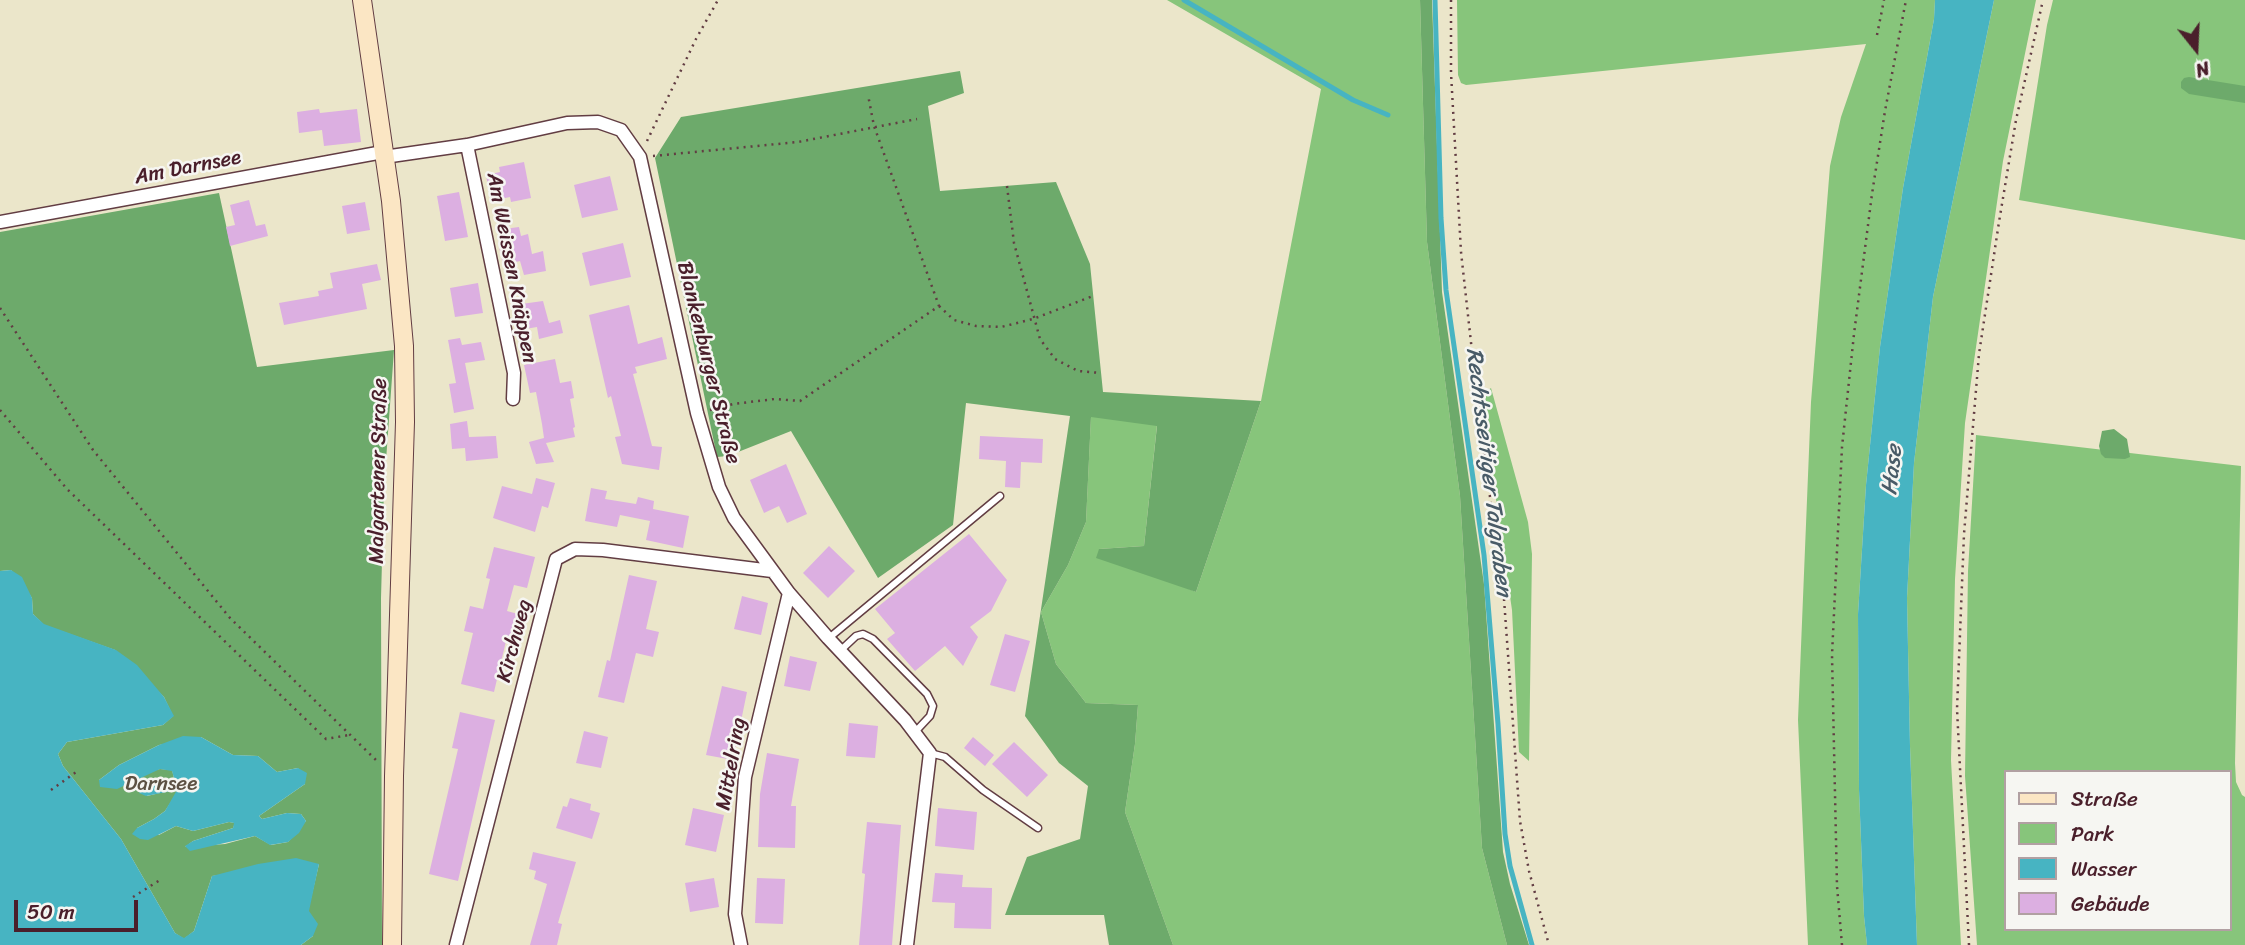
<!DOCTYPE html>
<html>
<head>
<meta charset="utf-8">
<style>
  body { margin:0 }
  #map { position:relative; width:2245px; height:945px; overflow:hidden; background:#ebe6ca; font-family:Sriracha,sans-serif }
  canvas { display:block }
  .legend { position:absolute; left:2004px; top:770px; width:228px; height:161px; box-sizing:border-box; background:#f6f6f2; border:2px solid #b1a0a2; margin:0; padding:9px 12px; list-style:none; font-size:21px; color:#4a1f2b }
  .legend li { display:flex; align-items:center; gap:14px; height:35px }
  .legend b { width:35px; border:2px solid #b1a0a2 }
  .north { position:absolute; left:2161px; top:14px; width:70px; height:70px; -webkit-text-stroke:5px #f6f6f2; paint-order:stroke; rotate:162deg; font-size:19px; font-weight:700; line-height:28px; text-align:center; color:#4a1f2b }
  .north::after { content:''; display:block; margin:auto; width:24px; height:32px; background:#4a1f2b; clip-path:polygon(50% 0,100% 100%,50% 72%,0 100%) }
  .scale { position:absolute; left:14px; top:900px; width:124px; height:32px; box-sizing:border-box; border:4px solid #4a1f2b; border-top:0; padding-left:9px; font-size:21px; line-height:24px; white-space:nowrap; color:#4a1f2b; -webkit-text-stroke:5px #f6f6f2; paint-order:stroke }
</style>
</head>
<body>
<div id="map">
<canvas width="2245" height="945"></canvas>
<ul class="legend">
<li><b style="height:9px;background:#fbe6c4"></b>Straße</li>
<li><b style="height:19px;background:#87c57b"></b>Park</li>
<li><b style="height:19px;background:#47b4c2"></b>Wasser</li>
<li><b style="height:19px;background:#dcafe1"></b>Gebäude</li>
</ul>
<div class="north">N</div>
<div class="scale">50 m</div>
</div>
<script>
const context = document.querySelector('canvas').getContext('2d');
context.lineJoin = 'round';
function fillPath(path, color) { context.fillStyle = color; context.fill(path, 'evenodd'); }
const shape = rows => new Path2D(rows.map(r => 'M' + r).join(''));
function stroke(path, color, width, dash) { context.strokeStyle = color; context.lineWidth = width; context.lineCap = dash ? 'butt' : 'round'; context.setLineDash(dash || []); context.stroke(path); }
function label(font, color, halo, rows, align = 'center') {
  context.font = font + ' Sriracha,sans-serif'; context.lineWidth = 5; context.setLineDash([]); context.textBaseline = 'middle'; context.strokeStyle = halo; context.fillStyle = color; for (const [text, x, y, turn = 0] of rows) {
    context.save(); context.translate(x, y); context.rotate((+turn || 0) * Math.PI / 180); context.textAlign = isNaN(turn) ? turn : align; if (halo) context.strokeText(text, 0, 0); context.fillText(text, 0, 0); context.restore();
  }
}
const green = shape([
  [1167,0,1420,0,1427,242,1460,496,1482,848,1507,945,1173,945,1125,812,1135,744,1138,705,1086,703,1056,664,1041,612,1068,565,1086,522,1091,416,1157,425,1144,546,1099,549,1196,592,1261,401,1321,89],
  [1457,0,1935,0,1934,19,1903,188,1880,347,1866,485,1858,614,1859,790,1864,916,1867,945,1808,945,1798,720,1811,402,1830,166,1841,117,1866,44,1466,85,1461,83,1458,75],
  [1994,0,2036,0,2003,161,1965,423,1955,579,1951,760,1961,945,1917,945,1910,746,1907,598,1914,463,1933,297],
  [2053,0,2245,0,2245,240,2019,200,2047,25],
  [1491,388,1528,522,1532,554,1529,761,1519,752,1512,610,1481,396],
  [1976,435,2241,466,2235,763,2236,782,2242,795,2245,797,2245,945,1977,945,1965,776,1968,571],
  [2005,772,2229,772,2229,929,2005,929]
]);
const forest = shape([
  [1420,0,1432,0,1442,292,1484,584,1503,852,1510,884,1529,945,1507,945,1482,848,1460,496,1427,242],
  [960,71,964,93,928,106,940,191,1056,182,1090,264,1103,392,1261,401,1196,592,1096,558,1099,549,1144,546,1157,426,1091,417,1086,522,1068,565,1041,612,1056,664,1086,703,1138,705,1135,744,1125,812,1173,945,1109,945,1104,915,1005,915,1027,857,1080,839,1088,786,1059,763,1025,716,1070,416,966,403,953,525,878,578,791,431,728,456,717,457,655,158,681,117],
  [2189,77,2245,86,2245,103,2189,94,2181,88,2181,82,2184,78],
  [219,193,257,367,394,350,384,488,381,598,382,945,301,945,313,936,308,911,319,864,212,876,194,931,184,939,175,933,121,839,63,766,58,754,67,742,163,725,173,716,164,697,115,650,44,625,33,614,32,598,11,570,0,571,0,232],
  [201,737,233,755,258,756,277,772,298,768,305,784,259,816,262,819,287,813,301,814,306,821,288,842,271,845,255,836,225,844,185,847,193,841,233,828,235,823,229,822,193,831,176,826,159,835,137,828,154,819,165,811,177,793,177,789,147,796,143,788,174,778,172,770,160,769,99,780,119,765,159,745],
  [2114,429,2127,439,2130,457,2125,459,2105,458,2101,454,2099,446,2102,431]
]);
const water = shape([
  [1935,0,1994,0,1933,297,1914,463,1907,598,1910,746,1917,945,1867,945,1864,916,1859,790,1858,614,1866,485,1880,347,1903,188,1934,19],
  [11,570,22,577,32,598,33,614,44,624,116,650,137,665,164,697,174,716,163,725,67,742,58,754,63,766,121,839,175,933,184,938,194,931,212,876,258,864,296,858,319,864,309,911,318,924,313,936,301,945,0,945,0,571],
  [183,736,201,737,233,755,258,756,277,772,298,768,307,773,305,784,259,816,262,819,287,813,301,814,306,821,299,833,288,842,270,845,255,836,190,851,185,846,193,841,233,828,234,823,229,822,193,831,176,826,148,840,140,839,132,834,137,828,154,819,165,811,177,790,146,796,139,793,143,788,174,778,172,771,160,769,117,789,100,787,99,780,119,765,159,745]
]);
const stream = shape([
  [1184,0,1353,100,1388,115],
  [1435,0,1441,218,1446,290,1484,555,1498,724,1505,834,1510,866,1532,945]
]);
const building = shape([
  [319,109,320,113,357,109,361,142,324,146,322,130,299,133,297,112],
  [524,162,531,198,511,202,510,197,491,201,486,175,500,172,499,167],
  [610,176,618,210,582,218,574,185],
  [459,192,468,237,445,241,437,196],
  [249,200,256,226,265,224,268,236,230,246,226,227,235,225,230,205],
  [365,202,370,230,347,234,342,206],
  [519,227,521,236,528,234,532,254,543,251,546,271,524,275,520,261,503,265,498,242,507,240,504,229],
  [623,243,631,277,590,286,582,253],
  [377,264,381,280,362,284,367,309,284,325,279,303,319,296,318,291,333,288,330,273],
  [478,283,483,313,455,317,450,288],
  [543,301,549,323,560,320,563,333,539,339,537,327,519,330,514,305],
  [629,305,638,344,662,337,667,359,635,367,637,373,633,374,652,446,662,447,659,470,622,464,615,437,621,436,611,396,608,398,589,315],
  [460,338,462,345,481,342,485,360,465,363,474,409,454,413,449,384,456,383,448,340],
  [555,359,560,383,571,381,574,398,570,399,575,427,573,428,575,437,546,443,554,462,536,464,529,442,544,438,542,424,536,392,530,393,524,365],
  [467,421,469,437,496,436,498,458,466,461,465,448,452,449,450,424],
  [980,436,1043,439,1042,463,1021,462,1020,488,1005,487,1006,461,979,459],
  [786,464,807,514,787,523,779,506,764,513,750,480],
  [536,478,555,483,548,508,542,506,535,532,493,518,502,486,532,494],
  [591,488,607,491,605,499,636,504,638,497,654,501,653,509,689,516,683,548,646,540,650,521,620,515,617,527,585,521],
  [969,534,1007,580,991,611,970,627,978,637,963,666,945,646,915,671,887,639,895,633,875,609],
  [829,546,855,571,828,598,803,573],
  [494,547,535,557,527,588,514,585,507,611,518,614,511,642,506,641,494,692,461,684,473,633,464,631,470,606,483,609,490,579,486,578],
  [629,575,657,581,646,629,659,632,653,657,636,653,624,703,598,697,607,660,610,661],
  [742,596,768,603,761,635,734,629],
  [1005,634,1030,641,1015,692,990,685],
  [790,656,817,662,810,691,784,686],
  [722,686,747,692,733,760,706,755],
  [460,712,495,720,458,881,429,874,458,749,452,748],
  [849,723,878,726,875,758,846,756],
  [584,731,608,737,601,768,576,763],
  [973,737,994,755,985,766,964,748],
  [1014,742,1048,775,1027,797,992,764],
  [767,753,799,759,791,806,796,806,795,848,758,847,760,794],
  [570,798,591,804,590,810,600,813,592,839,556,828,563,806,567,807],
  [693,808,724,815,716,852,685,845],
  [938,808,977,812,974,850,935,846],
  [867,822,901,825,892,945,859,945,865,874,862,873],
  [533,852,576,862,558,923,562,924,557,945,530,945,547,884,534,879,536,871,529,869],
  [935,873,963,875,962,887,992,888,991,929,954,928,955,903,932,902],
  [714,878,719,907,690,912,685,883],
  [757,878,785,879,783,924,755,923]
]);
const path = shape([
  [1451,0,1451,73,1461,252,1480,424,1504,599,1520,821,1529,871,1549,945],
  [1877,35,1884,0],
  [647,141,696,39,718,0],
  [653,156,798,142,917,119],
  [1007,186,1014,243,1040,339,1055,359,1078,371,1101,373],
  [939,306,954,320,976,326,1001,327,1033,319,1093,296],
  [0,308,93,450,230,618,377,761],
  [0,410,67,489,326,739,349,735],
  [710,410,733,404,775,399,800,401,939,306,874,126,868,95],
  [51,790,79,770],
  [133,897,160,880],
  [1842,945,1837,886,1832,655,1842,447,1854,334,1872,194,1885,111,1906,0],
  [1969,945,1957,709,1964,534,1979,354,1999,222,2016,120,2043,0]
]);
const lane = shape([
  [829,638,1000,496],
  [840,651,856,636,863,634,873,639,927,694,933,706,930,716,915,732],
  [930,753,945,757,983,790,1038,828]
]);
const street = shape([
  [467,145,514,373,513,399],
  [384,157,467,145,567,123,598,122,621,130,640,157,697,413,719,487,734,518,789,593,828,638,905,720,930,753,907,945],
  [0,222,383,152],
  [456,945,556,559,575,549,603,550,772,571],
  [741,945,735,914,745,777,789,593]
]);
const secondary = shape([
  [362,0,391,201,404,346,405,422,394,776,392,945]
]);
const streetNames = [
  ["Am Darnsee",188,168,-11],
  ["Am Weissen Knäppen",511,268,79],
  ["Blankenburger Straße",708,363,76],
  ["Malgartener Straße",379,471,-89],
  ["Kirchweg",515,641,-75],
  ["Mittelring",732,764,-80]
];
const parkNames = [
  ["Darnsee",161,785]
];
const waterNames = [
  ["Hase",1893,470,-84],
  ["Rechtsseitiger Talgraben",1488,472,83]
];
fillPath(green, '#87c57b');
fillPath(forest, '#6daa6b');
fillPath(water, '#47b4c2');
stroke(stream, '#47b4c2', 5);
fillPath(building, '#dcafe1');
stroke(lane, '#623d43', 9);
stroke(street, '#623d43', 15);
stroke(secondary, '#623d43', 20);
stroke(path, '#623d43', 2.5, [2, 5]);
stroke(lane, '#fff', 6);
stroke(street, '#fff', 12);
stroke(secondary, '#fbe6c4', 18);
label('21px', '#4a1f2b', '#f6f6f2', streetNames);
label('21px', '#5c5143', '#f6f6f2', parkNames);
label('italic 23px', '#495b67', '#f6f6f2', waterNames);
</script>
</body>
</html>
